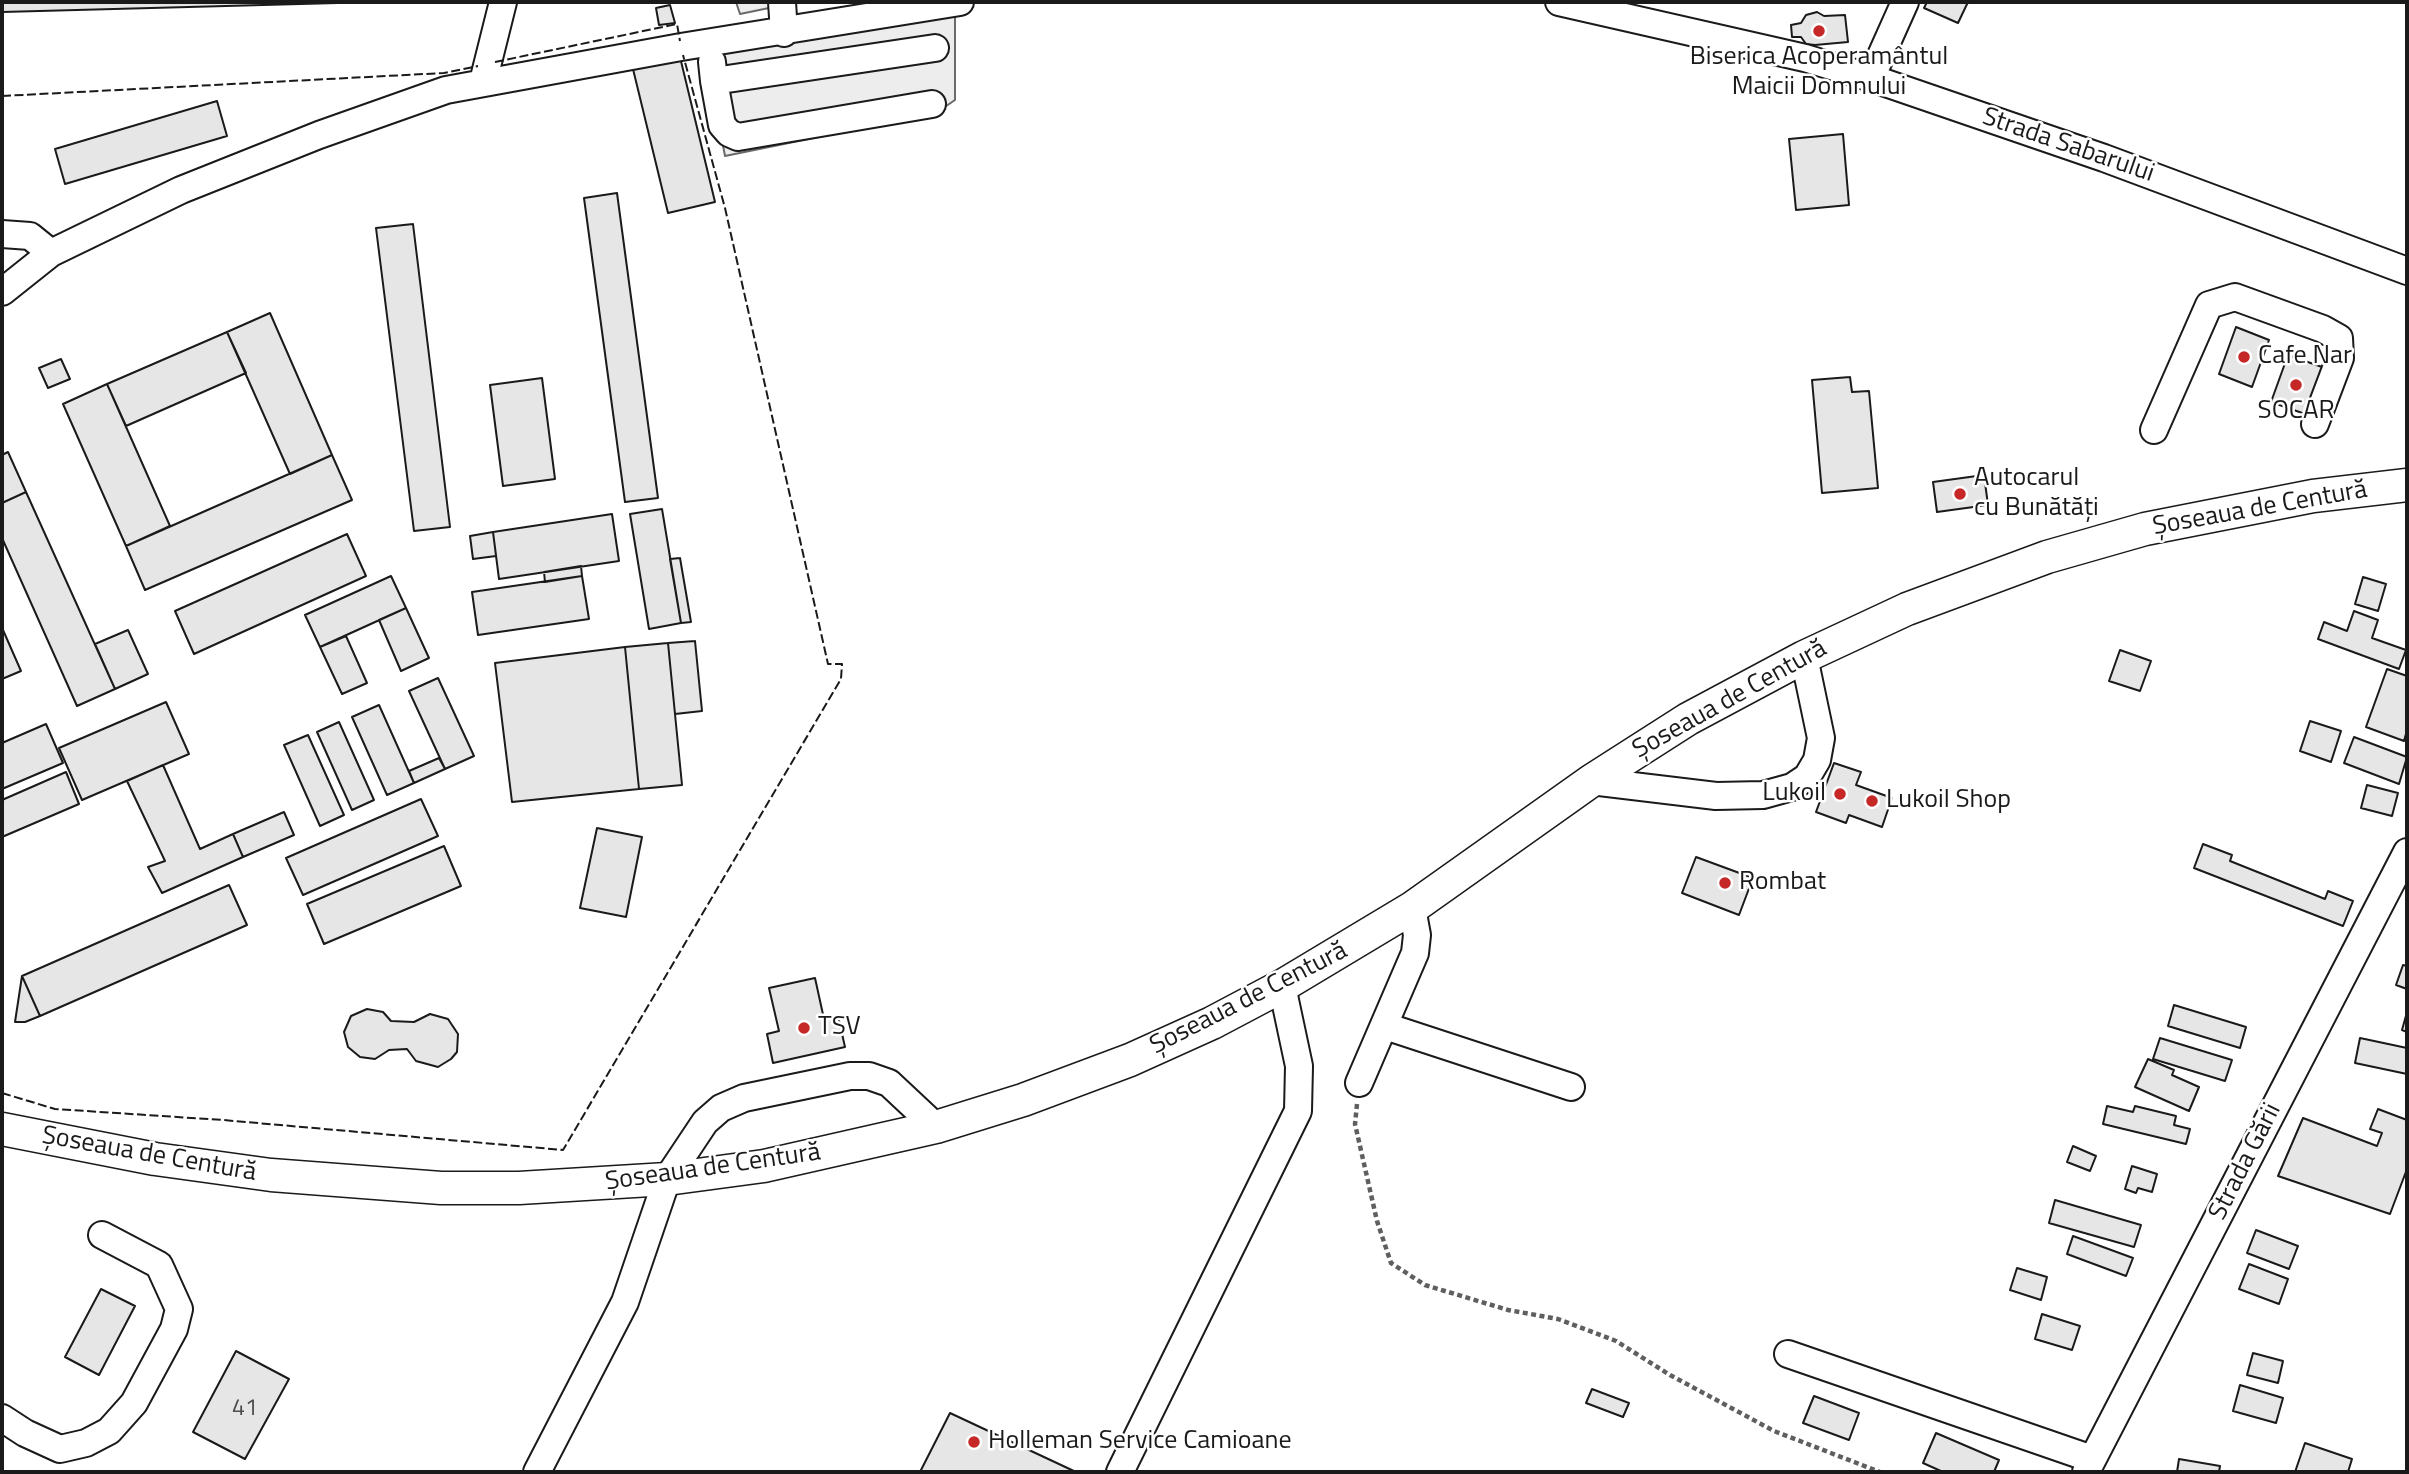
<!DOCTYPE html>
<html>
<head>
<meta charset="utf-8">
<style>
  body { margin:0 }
  #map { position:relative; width:2409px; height:1474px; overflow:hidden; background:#fff; font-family:"Titillium Web",sans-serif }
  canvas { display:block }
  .frame { position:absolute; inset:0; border:4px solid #1a1a1a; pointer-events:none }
</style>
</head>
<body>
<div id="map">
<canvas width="2409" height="1474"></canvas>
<div class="frame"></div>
</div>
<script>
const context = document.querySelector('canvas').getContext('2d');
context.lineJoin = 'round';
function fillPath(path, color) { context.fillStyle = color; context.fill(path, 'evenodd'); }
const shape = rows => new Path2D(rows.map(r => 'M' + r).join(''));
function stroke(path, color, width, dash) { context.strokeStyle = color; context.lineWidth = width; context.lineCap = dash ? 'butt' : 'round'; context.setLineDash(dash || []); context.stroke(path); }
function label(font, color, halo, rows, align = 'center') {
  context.font = font + ' "Titillium Web",sans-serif'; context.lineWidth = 5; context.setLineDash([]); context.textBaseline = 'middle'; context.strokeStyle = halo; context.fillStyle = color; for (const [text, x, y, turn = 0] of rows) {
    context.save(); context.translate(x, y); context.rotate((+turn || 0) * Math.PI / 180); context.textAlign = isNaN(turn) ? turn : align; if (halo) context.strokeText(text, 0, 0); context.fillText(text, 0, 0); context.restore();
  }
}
const built = shape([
  [736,2,798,2,740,14,736,2],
  [955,4,955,100,936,113,725,156,705,50,955,4]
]);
const building = shape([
  [2,2,375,2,2,12,2,2],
  [1927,2,1968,2,1958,23,1924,8,1927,2],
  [670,5,675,23,659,25,656,8,670,5],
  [1817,12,1824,16,1845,15,1848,42,1815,45,1806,44,1801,37,1792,37,1791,25,1801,23,1806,15,1817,12],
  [680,57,715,202,668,213,633,69,680,57],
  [217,101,227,136,65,184,55,149,217,101],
  [1843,134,1849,205,1796,210,1789,139,1843,134],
  [617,193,658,498,625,502,584,198,617,193],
  [413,224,450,527,414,531,376,228,413,224],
  [270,313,332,455,290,474,227,332,270,313],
  [2236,327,2269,340,2252,387,2219,374,2236,327],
  [227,332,246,373,126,426,107,384,227,332],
  [2288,355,2322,367,2305,414,2271,402,2288,355],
  [61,359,70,379,48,388,39,368,61,359],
  [1850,377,1852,392,1869,391,1878,488,1822,493,1812,380,1850,377],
  [542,378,555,479,503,486,490,385,542,378],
  [107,384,170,526,126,546,63,404,107,384],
  [8,452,26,492,2,503,2,455,8,452],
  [332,455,352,500,145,590,126,546,332,455],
  [1984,475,1988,505,1937,512,1933,482,1984,475],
  [26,492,115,689,77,706,2,538,2,503,26,492],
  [662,509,681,623,649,629,630,514,662,509],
  [612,514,619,561,499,579,493,532,612,514],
  [493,532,496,556,473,559,470,536,493,532],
  [347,534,366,576,194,654,175,611,347,534],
  [680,558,691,622,681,623,670,559,680,558],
  [581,566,582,576,545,582,544,572,581,566],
  [391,576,406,608,320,647,305,615,391,576],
  [582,576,589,619,478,635,472,592,582,576],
  [2363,577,2386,584,2378,611,2355,604,2363,577],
  [406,608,429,658,401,671,379,620,406,608],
  [2354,611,2378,620,2372,638,2406,650,2399,669,2318,639,2324,622,2347,631,2354,611],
  [3,630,21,671,2,679,2,631,3,630],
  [128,630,148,674,115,689,95,644,128,630],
  [346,636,367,683,342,694,320,647,346,636],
  [695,641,702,711,675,714,668,643,695,641],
  [668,643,682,785,639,789,625,647,668,643],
  [625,647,639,789,512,802,495,663,625,647],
  [2120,650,2151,661,2140,691,2109,681,2120,650],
  [2387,669,2407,676,2407,730,2404,741,2366,727,2387,669],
  [438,678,474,756,445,769,409,691,438,678],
  [166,702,189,754,82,800,59,748,166,702],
  [379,705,414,783,387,795,352,717,379,705],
  [2310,721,2341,731,2331,762,2300,751,2310,721],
  [339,722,374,800,352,810,317,732,339,722],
  [46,724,63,763,2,789,2,743,46,724],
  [308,735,344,815,320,826,284,745,308,735],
  [2354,737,2407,757,2399,784,2344,763,2354,737],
  [439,758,445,769,414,783,409,771,439,758],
  [1834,763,1861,772,1856,785,1892,798,1882,827,1849,815,1846,823,1816,812,1834,763],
  [163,765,200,849,233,834,243,857,162,893,148,867,165,861,127,781,163,765],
  [66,772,79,804,2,837,2,800,66,772],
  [2367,785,2398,793,2392,816,2361,808,2367,785],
  [421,799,438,836,303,895,286,858,421,799],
  [284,812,294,835,243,857,233,834,284,812],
  [597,828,642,837,626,917,580,908,597,828],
  [2203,844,2232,855,2230,861,2325,899,2328,891,2353,901,2343,926,2194,868,2203,844],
  [444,846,461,886,324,944,307,904,444,846],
  [1696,857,1753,878,1739,915,1682,893,1696,857],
  [229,885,247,925,40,1016,22,976,229,885],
  [2403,965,2407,966,2407,989,2396,985,2403,965],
  [22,976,40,1016,25,1022,15,1022,22,976],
  [815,978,824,1019,838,1016,845,1047,773,1063,767,1034,779,1031,769,988,815,978],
  [2174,1005,2246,1027,2240,1048,2168,1026,2174,1005],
  [367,1009,383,1012,391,1021,414,1022,430,1014,448,1019,458,1034,457,1052,451,1059,438,1067,416,1061,407,1049,389,1050,375,1059,360,1057,348,1047,344,1032,351,1016,367,1009],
  [2407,1012,2407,1032,2402,1030,2407,1012],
  [2160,1038,2232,1060,2225,1081,2153,1059,2160,1038],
  [2360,1038,2407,1048,2407,1074,2355,1063,2360,1038],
  [2148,1059,2174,1070,2172,1075,2199,1087,2189,1111,2135,1087,2148,1059],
  [2107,1106,2133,1112,2135,1106,2176,1116,2174,1125,2190,1129,2186,1144,2103,1124,2107,1106],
  [2378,1109,2407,1120,2407,1169,2390,1214,2278,1176,2303,1118,2377,1146,2382,1133,2370,1129,2378,1109],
  [2073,1146,2096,1156,2090,1171,2067,1162,2073,1146],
  [2132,1166,2157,1174,2152,1192,2138,1188,2136,1193,2125,1189,2132,1166],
  [2055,1200,2141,1225,2134,1247,2049,1223,2055,1200],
  [2256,1230,2298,1246,2289,1269,2247,1253,2256,1230],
  [2073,1236,2133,1258,2126,1276,2067,1254,2073,1236],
  [2249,1264,2288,1279,2279,1304,2239,1289,2249,1264],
  [2017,1268,2047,1277,2041,1300,2010,1290,2017,1268],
  [101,1289,135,1306,99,1375,65,1357,101,1289],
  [2042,1314,2080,1326,2072,1350,2035,1339,2042,1314],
  [236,1351,289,1379,245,1459,193,1432,236,1351],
  [2253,1353,2283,1361,2278,1383,2247,1375,2253,1353],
  [2240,1385,2283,1398,2276,1423,2233,1411,2240,1385],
  [1592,1389,1629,1403,1623,1417,1586,1403,1592,1389],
  [1814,1396,1859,1413,1849,1440,1803,1423,1814,1396],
  [950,1413,1076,1472,920,1472,950,1413],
  [1936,1433,1999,1460,1994,1472,1943,1472,1923,1463,1936,1433],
  [2305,1443,2352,1459,2348,1472,2295,1472,2305,1443],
  [2179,1459,2220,1466,2219,1472,2177,1472,2179,1459]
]);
const path = shape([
  [1357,1104,1355,1124,1377,1221,1391,1263,1425,1285,1508,1310,1558,1319,1616,1341,1670,1375,1774,1431,1880,1472]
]);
const minor = shape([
  [782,2,784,33],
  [1559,2,1805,58,1871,78,2104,158,2407,271],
  [712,62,714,81,935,48],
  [1871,78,1905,2],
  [714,81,722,125,729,133,738,137,932,104],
  [483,82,503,2],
  [2,234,30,236,51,253],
  [2,292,51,253,181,190,319,135,446,90,681,47,960,2],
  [2154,430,2209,305,2235,297,2323,329,2339,338,2340,358,2315,424],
  [1591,781,1716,796,1763,795,1792,787,1807,777,1817,760,1821,738,1804,657],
  [1385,1026,1571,1087],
  [1359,1083,1415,953,1417,935,1412,908],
  [1788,1354,2092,1459],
  [2,1418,25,1433,60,1449,86,1443,109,1431,134,1403,174,1329,179,1309,159,1265,102,1235],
  [537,1472,625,1302,667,1179,705,1122,721,1108,744,1098,850,1076,869,1076,889,1083,936,1127],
  [1120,1472,1298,1111,1299,1066,1282,986],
  [2086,1472,2407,852]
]);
const major = shape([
  [2,1129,155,1159,271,1175,441,1188,519,1188,667,1179,764,1166,936,1127,1023,1100,1130,1060,1212,1023,1282,986,1412,908,1591,781,1688,719,1804,657,1907,609,2047,557,2145,529,2313,496,2407,485]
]);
const fence = shape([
  [495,62,677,24,680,41],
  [2,96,444,73,478,66],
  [2,1093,55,1109,223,1120,563,1150,841,679,842,664,828,664,725,208,683,55]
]);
const markers = [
  [1819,31,7,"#c62828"],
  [2244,357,7,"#c62828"],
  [2296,385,7,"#c62828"],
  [1960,494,7,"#c62828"],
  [1840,794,7,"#c62828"],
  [1872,801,7,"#c62828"],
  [1725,883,7,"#c62828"],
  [804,1028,7,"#c62828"],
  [974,1442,7,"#c62828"]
];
const numberNames = [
  ["41",245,1409]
];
const poiNames = [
  ["Biserica Acoperamântul",1819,58,"center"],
  ["Maicii Domnului",1819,88,"center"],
  ["Cafe Nar",2258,357],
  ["SOCAR",2296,412,"center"],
  ["Autocarul",1974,479],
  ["cu Bunătăți",1974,509],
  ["Lukoil",1826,794,"right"],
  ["Lukoil Shop",1886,801],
  ["Rombat",1739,883],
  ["TSV",818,1028],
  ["Holleman Service Camioane",988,1442]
];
const streetNames = [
  ["Strada Sabarului",2068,146,19],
  ["Șoseaua de Centură",2260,509,-10],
  ["Șoseaua de Centură",1730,700,-29],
  ["Șoseaua de Centură",1249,999,-27],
  ["Șoseaua de Centură",149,1155,10],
  ["Strada Gării",2246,1162,-63],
  ["Șoseaua de Centură",713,1168,-8]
];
fillPath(built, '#ededed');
stroke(built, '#6a6a6a', 2);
fillPath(building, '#e6e6e6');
stroke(building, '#1a1a1a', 2);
stroke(minor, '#1a1a1a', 30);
stroke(major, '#1a1a1a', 35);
stroke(path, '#5f5f5f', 4.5, [5, 3.5]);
stroke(minor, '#fff', 26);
stroke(major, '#fff', 32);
stroke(fence, '#1a1a1a', 2, [9, 3.5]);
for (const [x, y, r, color] of markers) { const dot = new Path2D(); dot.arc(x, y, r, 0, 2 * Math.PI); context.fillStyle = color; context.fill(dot); stroke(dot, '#fff', 2.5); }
label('23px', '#4d4d4d', null, numberNames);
label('26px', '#1a1a1a', '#fff', poiNames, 'left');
label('26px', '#1a1a1a', '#fff', streetNames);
</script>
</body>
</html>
